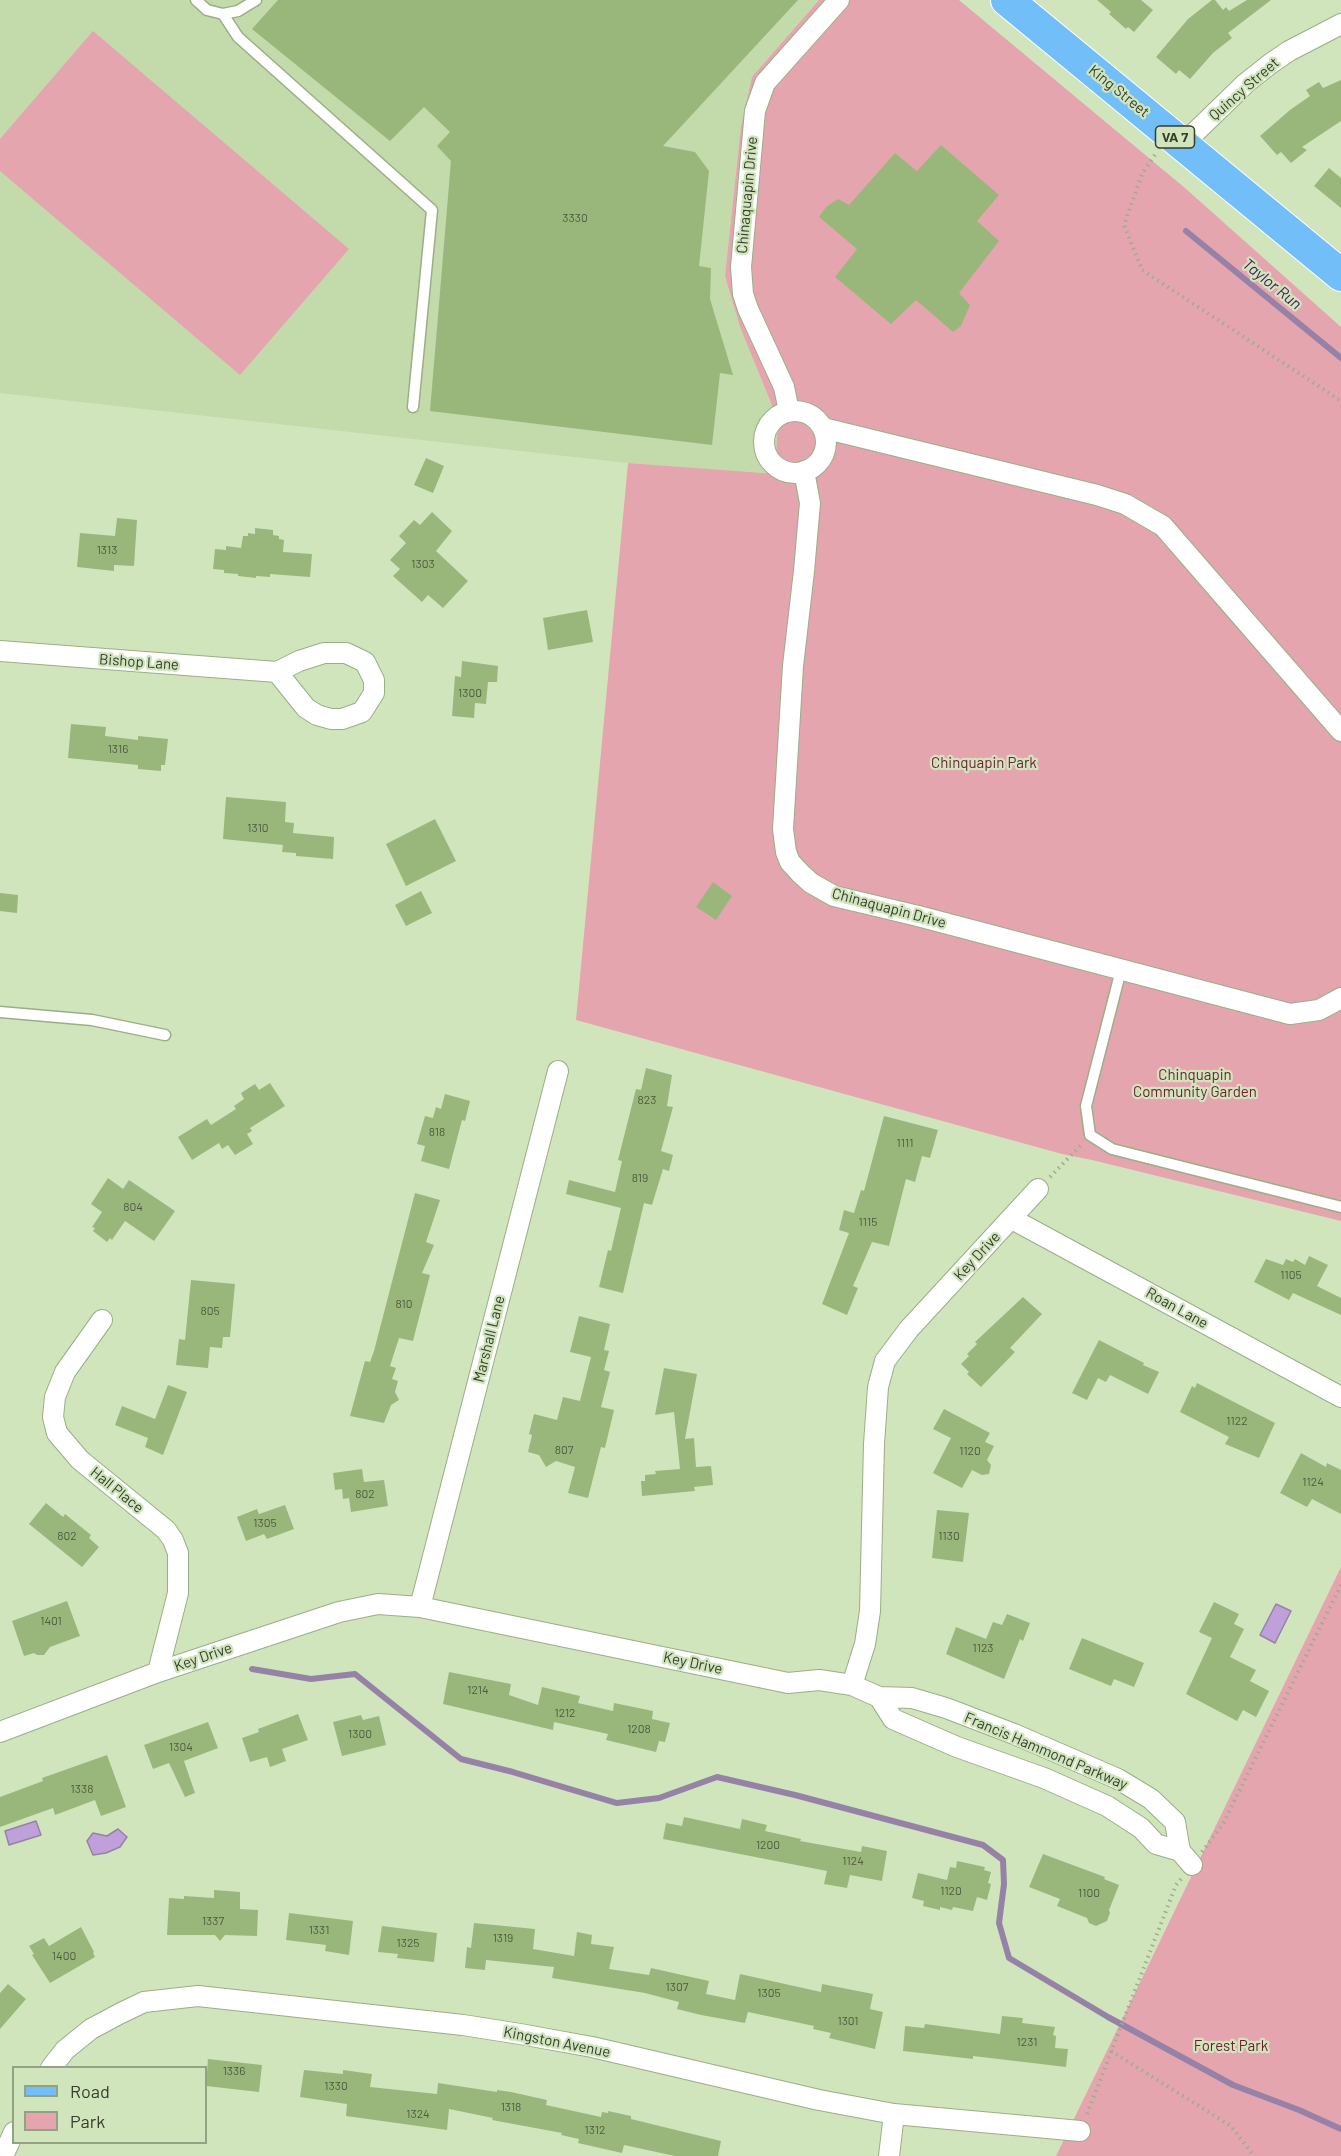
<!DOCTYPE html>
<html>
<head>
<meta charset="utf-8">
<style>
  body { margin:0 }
  #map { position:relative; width:1341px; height:2156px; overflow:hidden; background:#d1e5bd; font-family:Barlow,sans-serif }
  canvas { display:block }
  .legend { position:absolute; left:12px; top:2066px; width:195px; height:78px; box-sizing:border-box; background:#d1e5bd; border:2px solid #93a283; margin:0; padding:8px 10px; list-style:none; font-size:18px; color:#353d2d }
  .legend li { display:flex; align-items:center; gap:12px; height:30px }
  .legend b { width:30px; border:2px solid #93a283 }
</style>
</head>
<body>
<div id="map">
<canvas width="1341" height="2156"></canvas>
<ul class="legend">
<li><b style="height:8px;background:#72bef9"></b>Road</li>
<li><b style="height:16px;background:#e5a5af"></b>Park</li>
</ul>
</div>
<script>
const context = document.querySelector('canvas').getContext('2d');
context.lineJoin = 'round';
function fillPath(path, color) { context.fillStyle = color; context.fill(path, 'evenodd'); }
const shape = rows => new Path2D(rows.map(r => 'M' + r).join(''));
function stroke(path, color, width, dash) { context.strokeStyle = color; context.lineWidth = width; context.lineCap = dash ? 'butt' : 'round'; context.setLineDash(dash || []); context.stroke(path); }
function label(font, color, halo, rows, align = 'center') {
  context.font = font + ' Barlow,sans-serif'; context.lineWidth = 4.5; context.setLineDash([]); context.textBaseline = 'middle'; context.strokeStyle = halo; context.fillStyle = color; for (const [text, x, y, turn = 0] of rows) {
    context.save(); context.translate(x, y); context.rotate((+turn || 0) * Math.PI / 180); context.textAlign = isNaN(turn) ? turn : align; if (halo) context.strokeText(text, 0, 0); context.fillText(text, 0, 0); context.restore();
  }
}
const built = shape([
  [0,0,819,0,752,77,741,126,725,276,740,327,778,420,775,475,628,463,0,393]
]);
const green = shape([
  [819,0,959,0,1185,188,1341,327,1341,1221,1092,1160,1062,1154,576,1020,628,463,775,474,778,420,740,327,725,276,741,126,752,77],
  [93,31,349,249,240,375,0,171,0,139],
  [1341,1567,1341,2156,1056,2156]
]);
const water = shape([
  [1276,1604,1291,1611,1275,1643,1260,1635,1276,1604],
  [36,1821,41,1835,9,1845,5,1831,36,1821],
  [118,1829,127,1837,120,1847,106,1853,93,1855,87,1841,93,1833,107,1836,118,1829]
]);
const stream = shape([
  [1186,231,1341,358],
  [252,1669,311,1679,355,1674,461,1759,513,1772,617,1803,659,1798,717,1777,795,1795,983,1845,1003,1860,1004,1884,999,1923,1009,1958,1108,2017,1233,2085,1299,2110,1341,2129]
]);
const building = shape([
  [278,0,798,0,663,146,695,152,709,171,699,266,711,268,710,299,733,375,720,373,712,445,430,411,451,161,437,146,450,132,424,107,390,141,252,29],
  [1097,0,1141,0,1153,10,1134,32,1128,27,1126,29,1109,14,1111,12],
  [1212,0,1215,0,1223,10,1226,7,1229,11,1247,0,1271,0,1228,33,1232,38,1213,53,1190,79,1179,70,1176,74,1156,57,1188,19],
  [1341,80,1341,121,1302,147,1307,150,1291,163,1281,152,1277,155,1260,136,1290,110,1310,96,1306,90,1319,82,1323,88],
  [941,145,999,195,977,221,999,241,959,293,970,305,961,326,953,332,916,300,891,324,835,277,857,249,819,217,826,207,838,199,849,205,895,153,917,171],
  [1329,168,1341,178,1341,208,1314,186],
  [426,458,444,466,433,493,414,485],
  [432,512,452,531,436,551,468,581,443,608,428,595,422,602,393,576,400,569,390,560,406,543,399,536,414,520,420,525],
  [117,518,137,520,134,566,114,565,114,571,77,567,80,533,115,536],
  [255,528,273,530,273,535,279,536,279,539,284,540,283,552,312,554,310,577,270,574,270,577,256,576,256,578,238,576,238,574,224,573,224,570,213,569,215,549,226,550,226,546,241,548,243,536,248,536,248,533,255,534],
  [587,610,593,642,548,650,543,618],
  [462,661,498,666,497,682,488,682,486,704,475,703,474,718,452,716,455,676,461,677],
  [71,724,106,727,105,736,138,740,138,736,168,739,165,765,161,765,161,771,138,769,138,765,68,758],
  [226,797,286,802,285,822,294,823,293,833,334,837,333,859,296,856,296,853,282,852,283,845,223,839],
  [435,819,456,861,406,886,386,844],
  [713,882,732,896,716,920,696,907],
  [421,891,432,913,406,926,395,905],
  [0,893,18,895,17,913,0,911],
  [646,1068,672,1075,667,1106,673,1107,661,1151,673,1155,669,1171,663,1169,652,1205,644,1203,623,1293,599,1287,608,1250,611,1251,621,1208,566,1194,569,1180,615,1192,622,1161,618,1160,636,1089,641,1090],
  [270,1083,285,1106,250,1128,252,1131,247,1134,253,1144,235,1155,228,1145,222,1149,219,1143,192,1160,178,1137,207,1119,211,1125,236,1109,234,1106,244,1099,241,1093,255,1084,259,1090],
  [445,1094,470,1101,465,1121,462,1120,449,1169,421,1161,425,1146,417,1144,425,1116,433,1118,436,1107,441,1109],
  [884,1116,938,1130,930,1158,922,1156,915,1182,906,1179,889,1246,872,1242,853,1286,858,1288,847,1315,822,1304,849,1233,839,1230,844,1210,854,1213,861,1190,864,1191],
  [108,1178,123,1189,129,1180,175,1211,154,1241,125,1221,112,1240,110,1238,107,1242,93,1231,95,1228,92,1227,102,1212,91,1204],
  [415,1193,440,1200,426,1242,434,1245,422,1273,430,1275,413,1341,399,1338,390,1366,396,1368,392,1379,398,1381,395,1392,399,1400,391,1405,384,1423,350,1416,365,1361,370,1362,374,1351],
  [1309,1256,1328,1265,1317,1286,1341,1298,1341,1315,1293,1293,1289,1300,1254,1282,1266,1259,1283,1265,1286,1259,1293,1262,1295,1259,1305,1265],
  [191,1280,235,1284,230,1337,223,1337,222,1348,210,1347,208,1368,176,1365,179,1339,185,1340],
  [1023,1297,1042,1314,1010,1348,1015,1352,981,1387,967,1374,969,1372,961,1364,969,1356,967,1354,977,1344,975,1342],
  [579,1316,610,1324,604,1350,609,1351,604,1370,610,1372,601,1407,614,1410,605,1448,601,1447,588,1498,568,1493,575,1467,556,1461,546,1467,539,1455,528,1452,532,1435,529,1434,534,1414,557,1420,563,1397,580,1401,591,1357,570,1352],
  [1099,1340,1144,1363,1143,1365,1159,1372,1148,1394,1110,1375,1106,1382,1098,1378,1087,1400,1072,1393],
  [664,1368,697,1374,685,1439,694,1438,696,1467,711,1466,713,1485,694,1487,695,1491,642,1496,641,1481,645,1481,645,1475,656,1474,655,1471,680,1469,674,1412,655,1415],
  [1197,1383,1275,1423,1259,1458,1225,1444,1229,1437,1180,1412,1192,1386,1195,1388],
  [168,1385,187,1392,163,1455,145,1447,148,1438,115,1425,122,1406,155,1419],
  [944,1409,990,1433,985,1442,994,1446,987,1460,991,1465,989,1474,982,1475,972,1470,962,1488,933,1473,951,1438,933,1429],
  [1301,1453,1326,1467,1327,1463,1341,1470,1341,1514,1312,1499,1307,1507,1280,1493],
  [362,1469,364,1482,384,1480,388,1506,351,1512,349,1498,343,1499,342,1489,335,1490,333,1473],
  [46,1503,63,1517,65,1514,91,1535,89,1538,99,1547,82,1567,29,1524],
  [285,1505,294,1529,267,1539,264,1534,246,1541,237,1517,257,1509,259,1514],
  [937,1510,969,1513,963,1562,932,1558],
  [67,1601,80,1636,50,1647,44,1655,37,1655,34,1653,24,1656,12,1621],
  [1214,1602,1239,1614,1234,1624,1244,1629,1230,1657,1256,1670,1250,1681,1269,1691,1256,1717,1243,1710,1237,1721,1186,1694,1212,1638,1199,1632],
  [1007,1614,1030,1623,1023,1641,1020,1639,1004,1679,946,1654,956,1627,986,1639,993,1622,1002,1625],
  [1082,1638,1144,1663,1134,1687,1114,1679,1111,1686,1069,1669],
  [449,1672,511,1684,509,1695,538,1705,542,1687,580,1696,578,1703,613,1711,614,1703,653,1711,652,1719,670,1723,665,1742,659,1741,656,1752,606,1740,608,1734,554,1722,553,1730,443,1704],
  [298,1714,308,1740,282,1749,286,1761,270,1767,267,1757,250,1762,242,1738,259,1732,258,1729],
  [361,1715,363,1720,379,1716,386,1745,342,1756,333,1722],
  [208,1722,218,1748,184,1761,195,1793,185,1797,169,1763,153,1769,144,1745],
  [107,1755,126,1807,101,1816,95,1800,55,1815,53,1808,0,1827,0,1797,43,1781,42,1778],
  [684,1817,740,1829,742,1819,767,1825,765,1831,801,1839,800,1841,861,1852,862,1846,887,1851,882,1881,850,1875,847,1888,824,1884,827,1871,663,1839,666,1823,682,1826],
  [1043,1854,1105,1877,1104,1879,1119,1885,1109,1910,1110,1913,1107,1921,1096,1926,1089,1923,1087,1918,1057,1906,1060,1899,1029,1887],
  [957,1861,985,1867,984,1870,991,1872,988,1883,991,1884,987,1900,977,1897,973,1911,953,1907,952,1910,940,1907,940,1910,923,1906,924,1901,912,1898,918,1873,947,1880,950,1867,956,1868],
  [214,1890,240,1892,240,1909,258,1910,257,1936,225,1935,220,1941,215,1935,167,1935,169,1898,184,1899,184,1896,214,1898],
  [289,1913,353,1921,349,1955,325,1951,326,1945,286,1940],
  [474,1923,535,1929,533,1949,574,1956,577,1932,592,1935,591,1944,614,1947,609,1969,649,1975,651,1968,709,1981,706,1994,735,2000,740,1974,821,1992,822,1984,873,1994,870,2009,883,2012,875,2049,829,2038,831,2033,813,2029,814,2026,748,2012,745,2023,701,2015,677,2009,679,2002,645,1993,552,1978,554,1967,486,1960,485,1970,465,1968,467,1947,471,1948],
  [382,1926,437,1933,434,1962,397,1958,398,1954,378,1952],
  [81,1927,94,1952,93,1953,95,1957,50,1983,32,1955,34,1954,29,1946,44,1938,49,1946],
  [8,1984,26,1999,0,2029,0,1993],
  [1002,2016,1023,2018,1022,2023,1055,2027,1053,2035,1056,2036,1055,2048,1068,2049,1066,2067,973,2056,973,2059,903,2051,905,2026,924,2028,925,2024,1000,2034],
  [208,2059,262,2065,259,2092,206,2086],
  [304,2070,343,2074,343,2070,372,2074,370,2087,437,2094,438,2083,497,2092,497,2090,511,2092,547,2100,546,2105,601,2117,602,2112,608,2113,608,2111,631,2116,631,2119,721,2141,718,2156,675,2156,624,2145,622,2153,578,2143,579,2139,561,2135,562,2133,492,2120,493,2118,449,2109,447,2130,346,2116,347,2104,300,2097]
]);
const path = shape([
  [1155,155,1142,174,1124,225,1142,270,1341,401],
  [1050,1177,1082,1144],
  [1202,1852,1223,1824,1341,1585],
  [1111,2051,1231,2126,1254,2156],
  [1087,2114,1176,1885,1181,1879]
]);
const service = shape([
  [196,0,207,10,223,14,238,11,256,0],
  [223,14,238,37,432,210,413,407],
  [1121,970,1086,1106,1090,1135,1112,1149,1341,1207],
  [0,1012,92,1020,165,1035]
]);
const minor = shape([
  [1183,144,1246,83,1270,64,1289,51,1341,24],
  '764 442a31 31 0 1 1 62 0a31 31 0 1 1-62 0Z',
  [789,411,784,387,748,309,743,294,741,267,755,111,765,83,839,0],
  [823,428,1097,495,1125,504,1163,526,1341,731],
  [804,471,810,503,804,571,793,666,783,829,786,852,790,862,800,873,811,883,834,896,918,916,1290,1014,1319,1010,1341,998],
  [0,651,277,672],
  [324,653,346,653,365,662,374,680,374,693,362,712,342,719,331,719,317,715,306,708,277,672,299,661,324,653],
  [1012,1219,1341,1397],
  [102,1320,65,1372,55,1397,53,1417,57,1433,80,1460,166,1530,173,1540,178,1553,178,1593,158,1672],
  [420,1607,558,1071],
  [852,1685,865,1644,870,1611,874,1444,878,1387,885,1361,909,1329,1038,1189],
  [879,1697,893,1719,957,1747,1044,1778,1107,1806,1141,1828,1156,1844,1180,1851],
  [0,1732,158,1672,339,1612,378,1604,420,1607,788,1683,819,1680,852,1685,879,1697,912,1698,946,1708,1014,1734,1118,1779,1151,1799,1175,1822,1180,1851,1192,1865],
  [51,2068,65,2050,91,2029,121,2013,144,2002,198,1996,463,2025,520,2034,592,2047,819,2100,894,2114,1080,2131],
  [3,2156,14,2132],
  [889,2156,894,2114]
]);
const primary = shape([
  [1007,0,1341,275]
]);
const numberNames = [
  ["3330",575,218],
  ["1313",107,550],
  ["1303",423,564],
  ["1300",470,693],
  ["1316",118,749],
  ["1310",258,828],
  ["823",647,1100],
  ["818",437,1132],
  ["1111",905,1143],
  ["819",640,1178],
  ["804",133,1207],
  ["1115",868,1222],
  ["1105",1291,1275],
  ["810",404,1304],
  ["805",210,1311],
  ["1122",1237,1421],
  ["807",564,1450],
  ["1120",970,1451],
  ["1124",1313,1482],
  ["802",365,1494],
  ["1305",265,1523],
  ["802",67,1536],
  ["1130",949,1536],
  ["1401",51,1621],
  ["1123",983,1648],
  ["1214",478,1690],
  ["1212",565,1713],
  ["1208",639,1729],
  ["1300",360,1734],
  ["1304",181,1747],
  ["1338",82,1789],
  ["1200",768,1845],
  ["1124",853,1861],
  ["1120",951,1891],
  ["1100",1089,1893],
  ["1337",213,1921],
  ["1331",319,1930],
  ["1319",503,1938],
  ["1325",408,1943],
  ["1400",64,1956],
  ["1307",677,1987],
  ["1305",769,1993],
  ["1301",848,2021],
  ["1231",1027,2042],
  ["1336",234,2071],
  ["1330",336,2086],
  ["1318",511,2107],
  ["1324",418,2114],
  ["1312",595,2130]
];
const shields = [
  [1175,137,39]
];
const shieldNames = [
  ["VA 7",1175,137]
];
const streetNames = [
  ["Quincy Street",1244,89,-41],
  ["King Street",1119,91,39],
  ["Chinaquapin Drive",747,195,-85],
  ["Bishop Lane",139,662,4],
  ["Chinaquapin Drive",889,908,15],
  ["Key Drive",977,1256,-47],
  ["Roan Lane",1177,1308,29],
  ["Marshall Lane",489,1339,-76],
  ["Hall Place",117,1490,39],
  ["Key Drive",203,1657,-19],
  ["Key Drive",693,1663,12],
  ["Francis Hammond Parkway",1046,1751,23],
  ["Kingston Avenue",557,2042,11]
];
const parkNames = [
  ["Chinquapin Park",984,763],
  ["Chinquapin",1195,1075],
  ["Community Garden",1195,1092],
  ["Forest Park",1231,2046]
];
const waterNames = [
  ["Taylor Run",1272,284,39]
];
fillPath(built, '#c3daab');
fillPath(green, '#e5a5af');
fillPath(water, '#c0a0da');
stroke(water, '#9682a6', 1.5);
stroke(stream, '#9682a6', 6);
fillPath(building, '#9ab77b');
stroke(service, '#9aae87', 13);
stroke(minor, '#9aae87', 22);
stroke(primary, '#fff', 34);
stroke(path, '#9dad8d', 4, [1.5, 4.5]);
stroke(service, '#fff', 10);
stroke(minor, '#fff', 20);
stroke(primary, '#72bef9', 32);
label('12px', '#4e5c40', null, numberNames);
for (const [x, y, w] of shields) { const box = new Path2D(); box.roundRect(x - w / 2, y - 11, w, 22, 4.5); context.fillStyle = '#d1e5bd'; context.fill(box); stroke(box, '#353d2d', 1.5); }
label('bold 14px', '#353d2d', null, shieldNames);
label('15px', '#353d2d', '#d1e5bd', streetNames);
label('15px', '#6f1b32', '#d1e5bd', parkNames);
label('italic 16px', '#441a5e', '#d1e5bd', waterNames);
</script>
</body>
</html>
